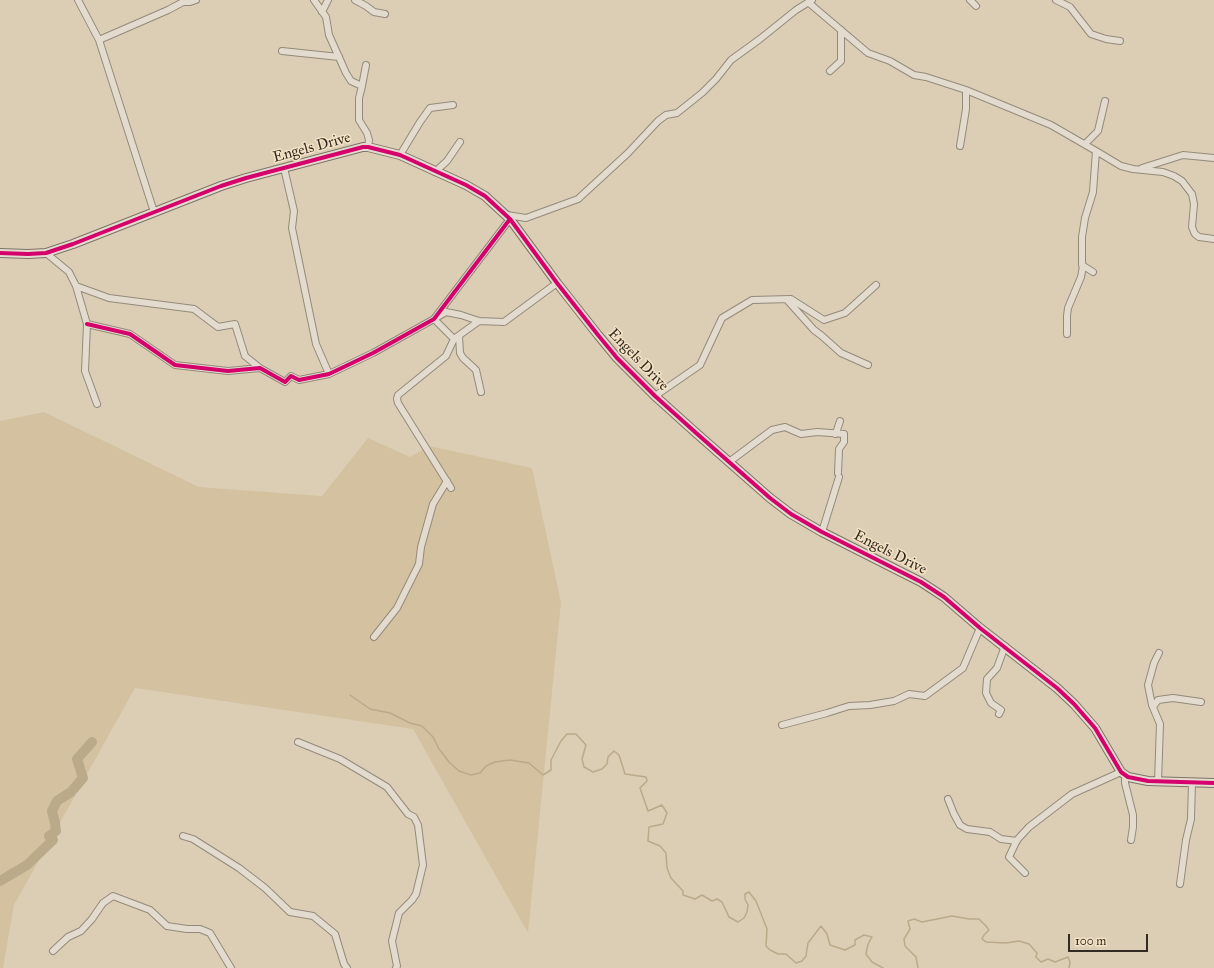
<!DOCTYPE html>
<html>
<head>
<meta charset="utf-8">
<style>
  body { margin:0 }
  #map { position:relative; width:1214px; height:968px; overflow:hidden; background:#dcceb5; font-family:"IM FELL Great Primer",serif }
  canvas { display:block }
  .scale { position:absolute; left:1068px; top:934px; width:80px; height:18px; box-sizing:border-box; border:2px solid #332b21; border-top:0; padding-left:5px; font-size:12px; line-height:14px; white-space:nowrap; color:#332b21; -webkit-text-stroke:3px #f3e2c4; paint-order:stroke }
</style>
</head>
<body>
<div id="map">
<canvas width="1214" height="968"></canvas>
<div class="scale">100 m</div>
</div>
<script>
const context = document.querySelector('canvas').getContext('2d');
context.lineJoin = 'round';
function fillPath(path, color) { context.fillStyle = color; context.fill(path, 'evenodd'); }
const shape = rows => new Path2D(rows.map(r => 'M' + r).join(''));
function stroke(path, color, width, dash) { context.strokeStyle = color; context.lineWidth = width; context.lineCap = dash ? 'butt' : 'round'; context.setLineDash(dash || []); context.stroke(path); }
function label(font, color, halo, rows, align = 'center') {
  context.font = font + ' "IM FELL Great Primer",serif'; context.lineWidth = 3; context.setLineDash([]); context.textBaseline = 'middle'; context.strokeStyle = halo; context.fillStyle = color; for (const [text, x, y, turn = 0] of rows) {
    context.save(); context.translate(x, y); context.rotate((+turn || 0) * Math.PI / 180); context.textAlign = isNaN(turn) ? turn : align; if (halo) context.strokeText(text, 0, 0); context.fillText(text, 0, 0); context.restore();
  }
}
const green = shape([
  [44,412,199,487,322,496,368,438,410,457,429,446,532,468,561,602,528,933,413,729,135,688,14,905,3,968,0,968,0,421]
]);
const stream = shape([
  [350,695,370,709,390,713,410,723,422,726,433,737,439,749,449,762,459,771,471,775,480,773,486,766,495,762,510,760,529,763,543,775,551,770,551,760,561,741,567,734,576,734,586,745,582,759,584,767,593,772,602,769,607,764,608,757,614,751,619,755,625,774,646,777,647,781,640,788,648,811,662,805,667,813,663,824,649,827,648,841,660,846,666,853,667,868,671,878,683,891,683,895,695,899,702,895,712,901,717,899,722,902,729,917,738,922,744,918,747,912,748,905,745,899,745,894,749,892,756,901,767,929,766,946,770,950,778,954,786,954,796,963,802,961,806,956,808,943,821,926,827,934,830,945,845,950,855,945,855,940,864,935,872,937,868,944,866,954,872,962,883,968],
  [918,968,916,957,905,946,904,939,910,929,908,921,914,919,922,922,952,916,969,919,979,919,986,926,989,930,984,935,982,939,986,942,1006,943,1019,941,1029,944,1037,953,1036,957,1041,962,1048,959,1055,962,1068,957,1070,962,1069,968]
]);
const river = shape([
  [0,881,27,865,53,840,49,836,56,831,55,823,52,811,57,801,71,792,83,778,77,759,92,742]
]);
const street = shape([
  [78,0,99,40,154,212],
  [314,0,326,17,329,35,346,73,351,81,362,86,359,98,359,120,367,133,369,140,368,147],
  [355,0,366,6,374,12,385,14],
  [970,0,976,6],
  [1056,0,1070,7,1091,34,1106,39,1120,41],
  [183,2,190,2,196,0],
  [809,3,868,53,890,61,914,75,926,77,966,90,1051,125,1096,151,1093,192,1085,218,1082,237,1082,265,1093,272],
  [322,12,328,0],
  [99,40,168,10,183,2,183,0],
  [282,51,339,57],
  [830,71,841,61,841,30],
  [362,86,366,65],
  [1085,144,1098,131,1105,101],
  [960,146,966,109,966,90],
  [1096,151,1121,166,1133,169,1163,172,1174,176,1182,181,1192,194,1194,204,1192,227,1194,232,1195,234,1199,237,1214,239],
  [400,155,420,122,430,108,453,105],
  [284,168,294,211,292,228,316,344,329,374],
  [1142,168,1183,155,1214,158],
  [435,172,447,161,460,142],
  [507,215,526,218,578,199,628,153,658,121,666,115,677,113,702,93,716,79,731,60,760,39,796,10,812,0],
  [46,253,69,272,76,286,87,324,85,371,97,404],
  [76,286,109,298,194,309,218,327,235,324,245,356,260,368],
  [788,301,814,330,822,336,841,353,868,365],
  [87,324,130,334,175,365,228,371,260,368,285,382,291,376,299,380,329,374,373,353,434,319,510,219],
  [1067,334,1067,316,1068,308,1081,277,1083,266],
  [459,336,460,353,463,358,476,370,481,392],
  [454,339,434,319,446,312,461,315,479,321,504,322,557,283],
  [655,396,700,365,722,318,752,300,791,299,824,320,845,313,876,285],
  [835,434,837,430,840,421],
  [729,462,772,430,785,427,801,434,817,432,844,434,844,442,839,449,838,473],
  [451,488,398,403,397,399,398,395,446,356,454,339,479,321],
  [822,532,839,477],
  [374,637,397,608,419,564,421,547,433,504,447,481],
  [1153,707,1158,700,1173,698,1201,702],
  [999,714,1001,710,991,703,986,693,987,679,997,668,1005,646],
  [782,725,827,713,849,706,870,705,894,701,909,694,925,696,963,668,980,628],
  [298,742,340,759,387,787,408,814,414,817,418,825,423,865,416,894,412,900,399,913,392,941,397,966,396,968],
  [1125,775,1125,783,1133,815,1133,827,1131,840],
  [1158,782,1160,724,1152,705,1148,685,1154,663,1159,653],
  [948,799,954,814,960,825,967,829,990,832,1001,839,1017,841],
  [183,836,193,839,239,868,265,888,290,912,313,916,335,934,344,964,347,968],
  [1025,873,1009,857,1017,840,1029,827,1072,794,1121,772],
  [1180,884,1186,840,1191,819,1192,782],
  [53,951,68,937,81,931,92,919,103,903,113,896,150,910,167,926,187,929,200,929,210,933,231,968]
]);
const secondary = shape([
  [0,253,28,254,46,253,73,244,221,186,246,178,363,147,368,147,400,155,466,185,485,196,510,219,557,283,598,335,617,358,655,396,695,432,770,498,791,514,822,532,921,582,944,597,980,628,1057,688,1074,704,1095,728,1121,772,1128,777,1148,781,1214,783]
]);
const cycleway = shape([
  [0,253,28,254,46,253,73,244,221,186,246,178,363,147,368,147,400,155,466,185,485,196,510,219,557,283,598,335,617,358,655,396,695,432,770,498,791,514,822,532,921,582,944,597,980,628,1057,688,1074,704,1095,728,1121,772,1128,777,1148,781,1214,783],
  [87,324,130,334,175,365,228,371,260,368,285,382,291,376,299,380,329,374,373,353,434,319,510,219]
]);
const streetNames = [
  ["Engels Drive",312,148,-15],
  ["Engels Drive",638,360,46],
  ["Engels Drive",890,553,27]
];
fillPath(green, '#d4c1a0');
stroke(stream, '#bbaa8a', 1.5);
stroke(river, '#bbaa8a', 10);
stroke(street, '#938a7b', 8);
stroke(secondary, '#7c7467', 10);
stroke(street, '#e3dcce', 6);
stroke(secondary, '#e3dcce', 8);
stroke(cycleway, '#d6006c', 4);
label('15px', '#332b21', '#f3e2c4', streetNames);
</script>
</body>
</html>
